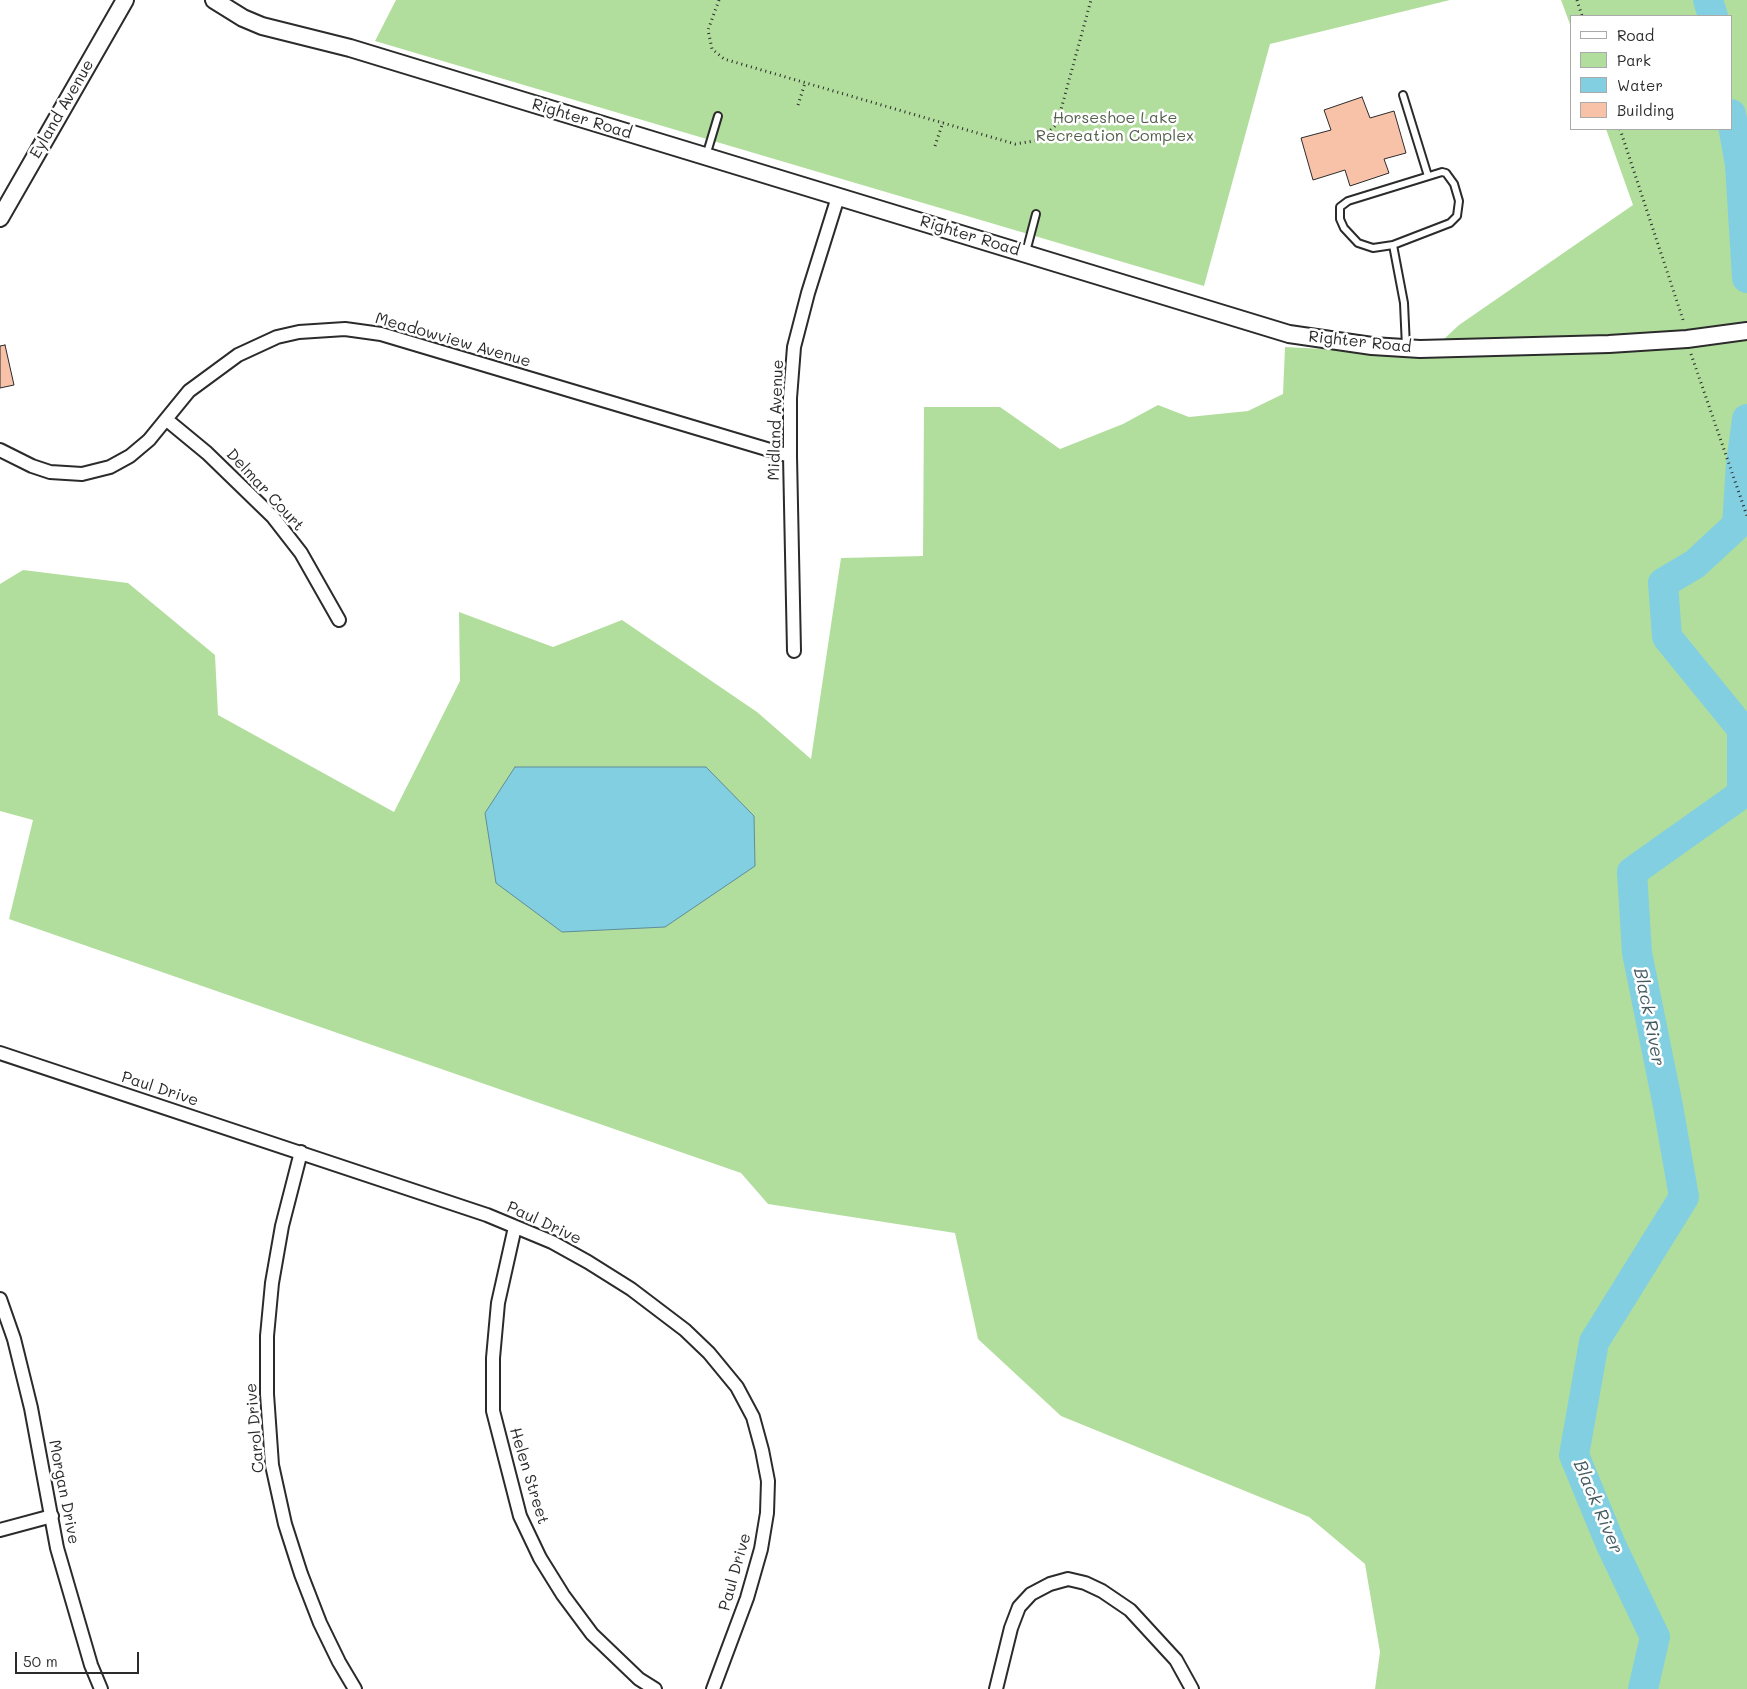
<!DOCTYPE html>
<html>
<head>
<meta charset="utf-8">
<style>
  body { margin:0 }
  #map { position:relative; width:1747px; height:1689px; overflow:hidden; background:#fff; font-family:Mali,sans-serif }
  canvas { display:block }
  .legend { position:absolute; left:1570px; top:15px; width:162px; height:115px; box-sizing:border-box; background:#fff; border:1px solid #aaa; margin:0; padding:6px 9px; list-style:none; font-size:15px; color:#2b2b2b }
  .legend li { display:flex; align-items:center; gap:10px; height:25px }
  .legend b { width:25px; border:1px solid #aaa }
  .scale { position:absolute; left:15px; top:1652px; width:124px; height:22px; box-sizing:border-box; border:2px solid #2b2b2b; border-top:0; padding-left:6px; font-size:15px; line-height:18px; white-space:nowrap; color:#2b2b2b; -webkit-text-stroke:4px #fff; paint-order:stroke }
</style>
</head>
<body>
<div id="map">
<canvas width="1747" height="1689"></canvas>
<ul class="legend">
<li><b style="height:6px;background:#fff"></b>Road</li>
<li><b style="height:14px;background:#b2de9d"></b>Park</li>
<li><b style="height:14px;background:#82cfe1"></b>Water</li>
<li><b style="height:14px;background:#f7c2a8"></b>Building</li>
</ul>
<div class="scale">50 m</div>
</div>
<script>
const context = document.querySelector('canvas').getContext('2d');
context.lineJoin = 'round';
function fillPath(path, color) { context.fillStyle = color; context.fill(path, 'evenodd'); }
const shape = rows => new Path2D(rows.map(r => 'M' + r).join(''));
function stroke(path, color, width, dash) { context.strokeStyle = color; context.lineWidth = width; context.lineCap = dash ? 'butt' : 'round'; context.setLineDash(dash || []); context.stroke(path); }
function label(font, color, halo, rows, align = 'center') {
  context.font = font + ' Mali,sans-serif'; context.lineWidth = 5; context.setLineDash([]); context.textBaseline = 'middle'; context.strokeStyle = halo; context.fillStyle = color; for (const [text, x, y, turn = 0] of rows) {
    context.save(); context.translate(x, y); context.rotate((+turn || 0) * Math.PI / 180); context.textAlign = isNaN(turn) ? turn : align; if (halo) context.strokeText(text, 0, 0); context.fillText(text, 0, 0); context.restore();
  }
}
const green = shape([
  [396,0,1450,0,1270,44,1204,286,375,41],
  [1561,0,1747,0,1747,1689,1375,1689,1380,1652,1365,1564,1309,1517,1061,1416,978,1339,955,1233,768,1204,741,1173,9,919,33,820,0,811,0,584,23,570,128,583,215,655,218,715,394,812,460,681,459,612,553,647,622,620,757,712,811,759,841,558,923,556,924,407,1000,407,1060,449,1123,424,1158,405,1189,417,1248,411,1283,394,1285,347,1428,354,1459,325,1633,205,1606,129,1731,129,1731,16,1571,16,1571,27]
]);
const water = shape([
  [515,767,706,767,754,816,755,866,665,927,562,932,496,883,485,813,515,767]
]);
const river = shape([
  [1708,0,1713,16],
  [1731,114,1740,165,1747,278],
  [1643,1689,1655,1637,1611,1545,1574,1455,1594,1342,1684,1197,1668,1106,1637,953,1632,872,1742,794,1742,729,1667,637,1663,583,1695,564,1737,525,1741,464,1747,419]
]);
const building = shape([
  [1362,97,1370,118,1394,111,1406,153,1384,159,1389,173,1350,186,1345,170,1313,180,1301,138,1331,130,1324,110,1362,97],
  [5,345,14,385,0,388,0,346,5,345]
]);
const path = shape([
  [719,0,708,30,712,49,724,59,1015,144,1040,140,1057,124,1091,0],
  [1577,0,1582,16],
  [798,105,805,83],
  [1620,129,1684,323],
  [935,146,943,122],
  [1691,354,1747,516]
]);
const service = shape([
  [1403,95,1428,176],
  [706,156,718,116],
  [1393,245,1373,248,1358,243,1344,228,1340,219,1340,207,1348,201,1442,172,1446,173,1454,184,1459,201,1457,216,1450,223,1393,245,1404,303,1406,347],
  [1026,252,1036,214]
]);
const minor = shape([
  [167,420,207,453,273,517,301,553,339,620],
  [0,450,32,466,50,472,82,474,110,467,130,456,149,440,189,391,238,355,277,337,299,332,345,329,381,334,790,456],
  [794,651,790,456,790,398,794,347,808,293,838,197],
  [0,1053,487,1215,552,1242,588,1262,631,1289,685,1330,709,1353,737,1387,753,1417,762,1450,768,1481,767,1513,761,1549,747,1598,713,1689],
  [301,1152,282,1226,272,1283,267,1336,267,1394,272,1465,285,1524,301,1574,320,1623,339,1662,355,1689],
  [515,1227,498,1303,493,1358,493,1411,520,1516,540,1558,563,1595,592,1634,639,1679,655,1689],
  [0,1299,14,1339,31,1408,57,1548,91,1665,101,1689],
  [0,1530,52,1516],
  [996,1689,1011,1628,1019,1607,1031,1594,1050,1584,1068,1579,1085,1583,1102,1591,1130,1610,1176,1660,1192,1689]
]);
const tertiary = shape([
  [214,0,243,18,262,26,350,48,1289,334,1372,346,1420,349,1609,344,1687,339,1747,331],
  [0,218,125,0]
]);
const streetNames = [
  ["Eyland Avenue",62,109,-60],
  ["Righter Road",582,119,17],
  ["Righter Road",970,236,17],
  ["Meadowview Avenue",453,340,16],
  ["Righter Road",1360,342,6],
  ["Midland Avenue",776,420,-88],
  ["Delmar Court",265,490,47],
  ["Paul Drive",160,1089,18],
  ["Paul Drive",544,1223,25],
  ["Carol Drive",255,1428,-95],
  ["Helen Street",529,1476,73],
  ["Morgan Drive",64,1492,79],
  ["Paul Drive",735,1572,-74]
];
const parkNames = [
  ["Horseshoe Lake",1115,118],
  ["Recreation Complex",1115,136]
];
const waterNames = [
  ["Black River",1649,1017,79],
  ["Black River",1598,1507,67]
];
fillPath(green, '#b2de9d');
fillPath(water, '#82cfe1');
stroke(water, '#5f8d98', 1);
stroke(river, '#82cfe1', 30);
fillPath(building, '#f7c2a8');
stroke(building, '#2b2b2b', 1);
stroke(service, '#2b2b2b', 10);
stroke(minor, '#2b2b2b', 16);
stroke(tertiary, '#2b2b2b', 20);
stroke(path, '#2b2b2b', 3, [1, 4]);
stroke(service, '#fff', 6);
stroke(minor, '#fff', 12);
stroke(tertiary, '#fff', 16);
label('16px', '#2b2b2b', '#fff', streetNames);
label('16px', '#54614d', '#fff', parkNames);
label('italic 18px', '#455c62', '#fff', waterNames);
</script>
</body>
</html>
